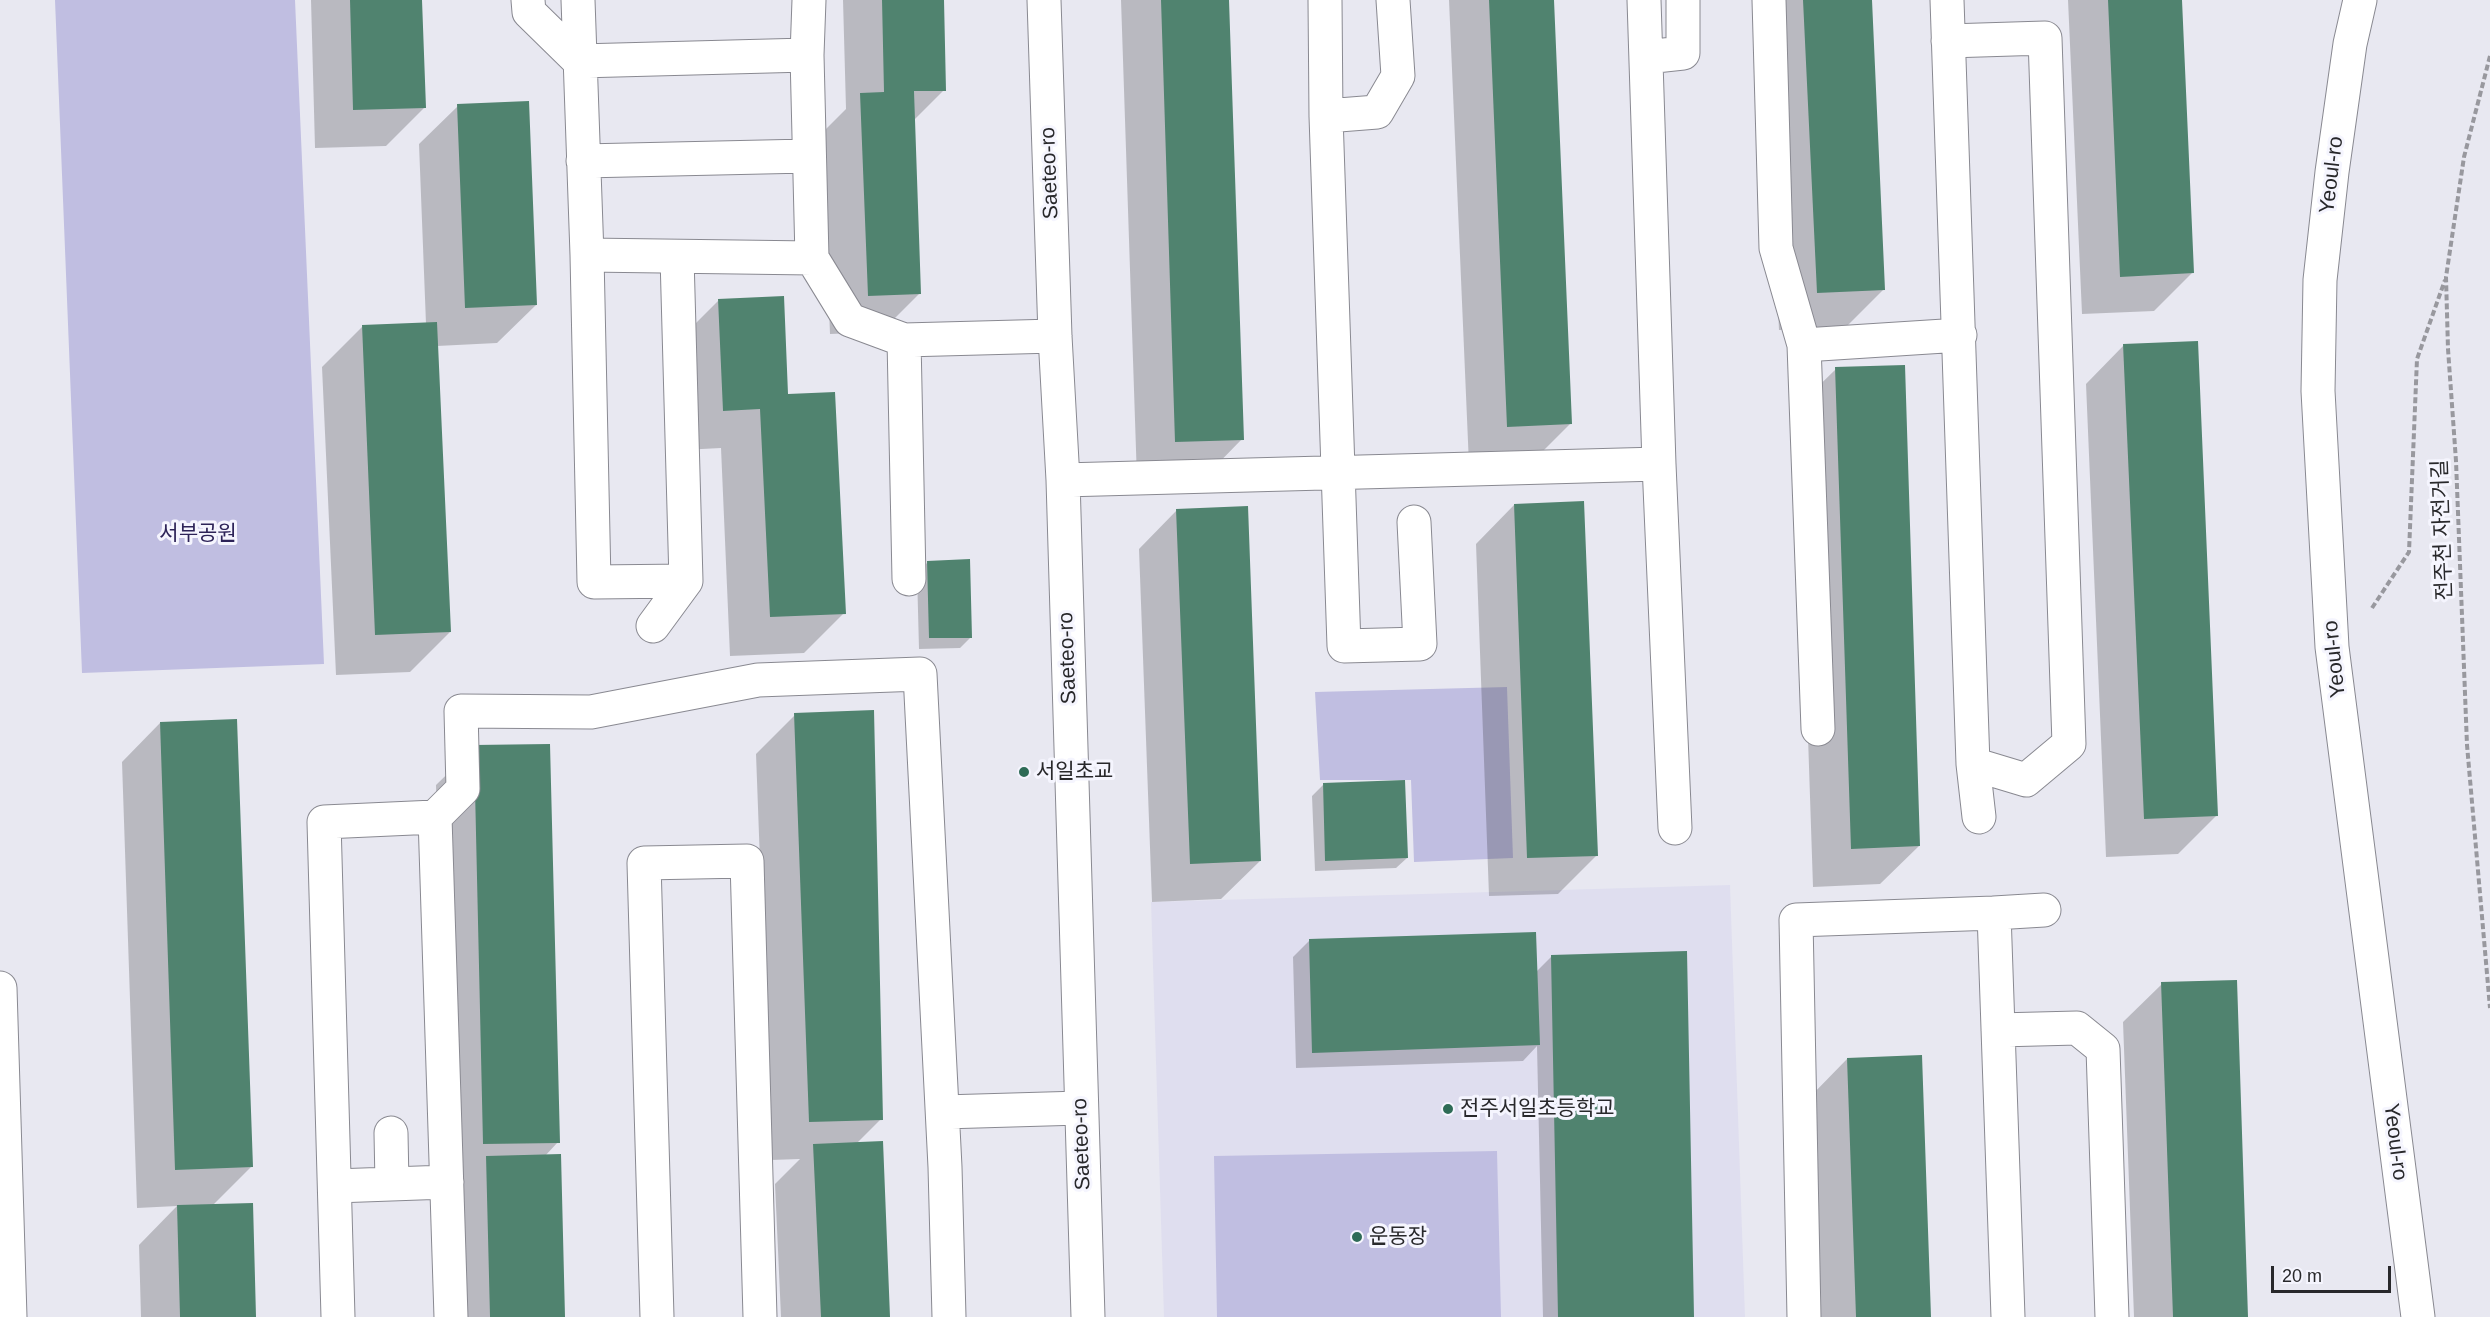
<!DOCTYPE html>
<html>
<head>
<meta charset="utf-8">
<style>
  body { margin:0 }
  #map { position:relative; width:2490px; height:1317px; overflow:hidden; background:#e8e8f1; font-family:Arial,sans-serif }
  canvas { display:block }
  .scale { position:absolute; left:2271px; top:1266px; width:120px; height:27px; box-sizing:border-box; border:3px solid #28282b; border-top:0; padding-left:8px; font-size:18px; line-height:21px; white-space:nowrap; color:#28282b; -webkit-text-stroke:4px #f5f5fe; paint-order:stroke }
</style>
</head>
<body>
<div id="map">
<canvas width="2490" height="1317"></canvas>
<div class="scale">20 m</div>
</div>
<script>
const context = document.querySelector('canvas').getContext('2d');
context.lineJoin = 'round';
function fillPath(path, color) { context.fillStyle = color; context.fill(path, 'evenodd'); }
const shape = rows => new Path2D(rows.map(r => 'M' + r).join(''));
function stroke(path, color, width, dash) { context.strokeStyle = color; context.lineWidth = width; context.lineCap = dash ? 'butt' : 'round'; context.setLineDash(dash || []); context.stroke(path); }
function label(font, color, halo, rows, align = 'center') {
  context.font = font + ' Arial,"Noto Sans KR",sans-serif'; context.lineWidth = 6; context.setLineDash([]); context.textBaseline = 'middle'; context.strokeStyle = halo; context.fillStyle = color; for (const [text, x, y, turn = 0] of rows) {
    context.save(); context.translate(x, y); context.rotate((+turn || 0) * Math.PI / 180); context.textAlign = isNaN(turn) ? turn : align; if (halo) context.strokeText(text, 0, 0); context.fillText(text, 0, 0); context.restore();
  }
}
const built = shape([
  [1730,885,1745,1317,1164,1317,1151,902]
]);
const green = shape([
  [55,0,295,0,324,664,82,673],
  [1507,687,1513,858,1414,862,1411,780,1320,780,1315,692],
  [1497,1151,1501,1317,1217,1317,1214,1156]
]);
const shadow = shape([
  [311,0,421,0,424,108,386,146,315,148],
  [843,0,942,0,944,90,913,121,920,293,881,332,830,334,822,133,846,109],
  [1121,0,1227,0,1242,439,1204,478,1137,480],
  [1449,0,1552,0,1570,424,1532,462,1469,465],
  [1764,0,1871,0,1884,289,1845,328,1779,330],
  [2068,0,2181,0,2192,273,2154,311,2082,314],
  [458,106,536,305,497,343,437,346,450,632,410,672,336,675,322,367,362,327,426,324,419,144],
  [718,301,786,396,844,613,804,653,730,656,721,448,683,450,678,341],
  [2124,345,2217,815,2178,854,2106,857,2086,384],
  [1836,369,1919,846,1880,884,1813,887,1797,407],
  [1514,505,1597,855,1558,894,1489,896,1476,544],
  [1177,510,1260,861,1221,899,1152,902,1139,549],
  [928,562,971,637,960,648,919,649,917,573],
  [795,715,881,1119,857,1143,889,1317,781,1317,775,1184,800,1159,771,1160,756,754],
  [160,723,251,1167,213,1205,255,1317,141,1317,139,1245,177,1206,137,1208,122,762],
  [475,747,558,1142,545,1156,564,1317,451,1317,445,1182,436,785],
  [1323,785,1407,858,1396,868,1315,871,1312,796],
  [1309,941,1536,972,1552,956,1693,1317,1543,1317,1537,1046,1523,1061,1296,1068,1293,957],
  [2162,984,2247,1317,2134,1317,2123,1022],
  [1847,1059,1930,1317,1816,1317,1809,1098]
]);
const building = shape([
  [350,0,422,0,426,108,353,110],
  [882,0,944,0,946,91,914,91,921,294,868,296,860,93,884,92],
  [1161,0,1229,0,1244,440,1175,442],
  [1489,0,1554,0,1572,424,1507,427],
  [1803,0,1872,0,1885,290,1817,293],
  [2108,0,2182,0,2194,273,2120,277],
  [529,101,537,305,465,308,457,104],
  [784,296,788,394,835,392,846,614,770,617,760,409,723,411,718,299],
  [437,322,451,632,375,635,362,325],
  [2198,341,2218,816,2144,819,2123,344],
  [1905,365,1920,846,1851,849,1835,367],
  [1584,501,1598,856,1527,858,1514,504],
  [1248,506,1261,861,1190,864,1176,509],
  [970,559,972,638,929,638,927,561],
  [874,710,883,1120,809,1122,794,713],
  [237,719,253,1167,175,1170,160,722],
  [550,744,560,1143,483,1144,474,745],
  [1405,780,1408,858,1325,861,1323,783],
  [1536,932,1540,1045,1312,1053,1309,939],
  [1687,951,1694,1317,1558,1317,1551,955],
  [2237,980,2248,1317,2173,1317,2161,982],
  [1922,1055,1931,1317,1856,1317,1847,1058],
  [883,1141,890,1317,821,1317,813,1144],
  [561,1154,565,1317,490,1317,486,1156],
  [253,1203,256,1317,180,1317,177,1205]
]);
const path = shape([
  [2490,56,2464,157,2446,277,2448,349,2456,461,2467,745,2490,1008],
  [2372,608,2409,552,2417,359,2445,280]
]);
const minor = shape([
  [528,0,529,12,579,61,807,55],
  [578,0,587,255,812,258],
  [809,0,807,55,812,258,850,320,904,340,909,579],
  [1044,0,1055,336,1063,480,1088,1317],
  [1325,0,1326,116,1344,646,1420,644,1414,522],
  [1644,0,1659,464,1675,828],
  [1769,0,1776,248,1804,345],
  [1947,0,1973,764,1979,817],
  [2360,0,2350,44,2332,172,2320,280,2318,391,2332,647,2418,1317],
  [1948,41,2045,38,2069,744,2026,780,1973,764],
  [1646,57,1683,53,1683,0],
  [1326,116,1377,112,1398,76,1393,0],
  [583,161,808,156],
  [587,255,594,582,686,581,677,257],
  [904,340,1055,336],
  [1063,480,1659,464],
  [653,626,686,581],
  [1818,729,1804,345,1960,335],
  [435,817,451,1317],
  [0,988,10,1317],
  [1998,1030,2077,1028,2103,1049,2112,1317],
  [943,1112,1081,1108],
  [391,1133,392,1184],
  [335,1186,447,1182],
  [338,1317,324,822,435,817,463,789,461,711,591,712,758,680,920,674,945,1167,949,1317],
  [657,1317,644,863,747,861,760,1317],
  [1804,1317,1796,920,1994,913],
  [2008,1317,1994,913,2044,910]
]);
const markers = [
  [1024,772,6,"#2e6b56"],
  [1448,1109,6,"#2e6b56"],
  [1357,1237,6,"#2e6b56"]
];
const streetNames = [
  ["Saeteo-ro",1050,173,-92],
  ["Yeoul-ro",2332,175,-83],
  ["전주천 자전거길",2443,530,-92],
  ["Saeteo-ro",1068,658,-92],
  ["Yeoul-ro",2335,659,-96],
  ["Yeoul-ro",2395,1142,83],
  ["Saeteo-ro",1082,1144,-92]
];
const parkNames = [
  ["서부공원",198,534]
];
const poiNames = [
  ["서일초교",1036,772],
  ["전주서일초등학교",1460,1109],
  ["운동장",1369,1237]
];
fillPath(built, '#dfdeef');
fillPath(green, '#c0bee1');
fillPath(shadow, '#0003');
fillPath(building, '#50836f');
stroke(minor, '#898991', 35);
stroke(path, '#98989e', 4, [6, 3]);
stroke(minor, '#fff', 33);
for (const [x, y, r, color] of markers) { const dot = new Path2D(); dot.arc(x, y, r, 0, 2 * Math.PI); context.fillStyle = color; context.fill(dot); stroke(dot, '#f5f5fe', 2); }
label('21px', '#28282b', '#f5f5fe', streetNames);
label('21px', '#2d2358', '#f5f5fe', parkNames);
label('21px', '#28282b', '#f5f5fe', poiNames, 'left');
</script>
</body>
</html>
